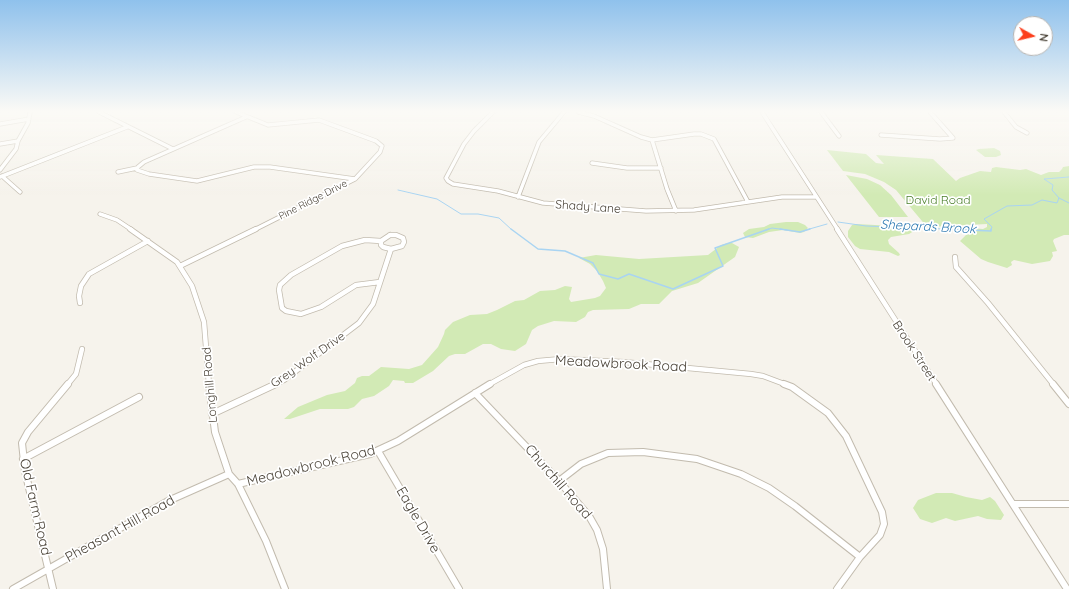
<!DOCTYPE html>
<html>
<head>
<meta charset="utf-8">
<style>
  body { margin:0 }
  #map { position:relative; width:1069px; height:589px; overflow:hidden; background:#f6f3ec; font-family:Quicksand,sans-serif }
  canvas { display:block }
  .north { position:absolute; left:1013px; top:16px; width:40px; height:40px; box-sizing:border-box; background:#fff; border:1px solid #b7b4b0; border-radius:50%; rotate:98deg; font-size:11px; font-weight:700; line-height:16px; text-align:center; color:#4b4439 }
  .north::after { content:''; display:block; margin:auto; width:14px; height:18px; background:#fc3f1d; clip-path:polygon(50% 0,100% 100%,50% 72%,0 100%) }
</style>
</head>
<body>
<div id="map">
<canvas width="1069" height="589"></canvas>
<div class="north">N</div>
</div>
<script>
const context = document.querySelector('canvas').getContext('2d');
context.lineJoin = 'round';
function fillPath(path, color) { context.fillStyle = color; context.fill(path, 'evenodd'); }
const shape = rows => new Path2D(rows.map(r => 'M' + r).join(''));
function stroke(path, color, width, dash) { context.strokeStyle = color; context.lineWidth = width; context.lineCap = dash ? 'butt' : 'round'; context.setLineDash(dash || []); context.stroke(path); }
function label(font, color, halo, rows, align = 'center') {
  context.font = font + ' Quicksand,sans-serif'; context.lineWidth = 3.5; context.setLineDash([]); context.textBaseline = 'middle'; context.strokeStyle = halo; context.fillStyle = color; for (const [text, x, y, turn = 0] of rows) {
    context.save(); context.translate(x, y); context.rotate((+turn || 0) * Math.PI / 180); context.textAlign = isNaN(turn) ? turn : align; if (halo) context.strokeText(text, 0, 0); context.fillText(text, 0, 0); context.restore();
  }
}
const green = shape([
  [994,148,1000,151,1001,155,996,157,985,157,976,150,979,149],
  [827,150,866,154,876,163,884,164,876,155,933,159,956,181,960,178,980,171,991,172,992,168,996,167,1020,170,1026,169,1041,175,1049,172,1059,172,1062,169,1063,167,1069,166,1069,235,1064,235,1054,239,1053,241,1057,251,1052,252,1053,256,1050,261,1032,264,1014,260,1011,262,1012,265,1007,268,988,262,981,259,960,241,966,235,973,233,971,228,983,229,987,227,987,224,927,227,896,190,884,182,865,174,843,171],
  [846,175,867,179,880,185,891,195,908,217,879,217],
  [786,222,798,222,805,225,808,228,804,232,800,233,783,230,769,232,753,238,745,237,743,233,749,229,764,227,770,224],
  [856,224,913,227,917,229,909,234,891,237,888,240,889,244,899,253,900,255,898,256,889,252,860,249,855,246,848,237,848,231,852,225],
  [728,243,732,243,739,247,735,257,698,283,672,291,659,304,641,304,629,309,593,310,588,312,585,317,576,322,554,321,538,326,532,330,526,344,515,351,501,349,491,344,483,344,465,354,455,354,449,356,433,371,413,383,405,383,404,381,393,380,389,386,374,396,362,399,354,407,348,409,320,409,290,419,284,419,298,407,327,395,345,391,355,383,357,378,362,376,369,376,381,367,409,369,422,365,438,347,444,334,445,330,453,322,470,315,487,314,497,310,515,301,524,300,540,291,555,290,565,286,572,287,569,299,571,302,595,298,600,296,606,288,603,281,597,271,590,264,579,258,596,255,639,259,708,255,721,245],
  [936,493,952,493,966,497,982,500,990,497,995,501,1004,515,1001,520,987,519,978,516,955,521,946,518,932,523,920,519,913,508,918,500]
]);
const streamFar1 = shape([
  [398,190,437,199,461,214,478,214,499,218,512,230],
  [1059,198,1069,203],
  [838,222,866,226,970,230],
  [766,230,772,228,787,230],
  [806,230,827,224],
  [991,230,992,227,984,219,1007,206,1032,205,1042,200,1057,203,1059,198,1052,190,1053,185,1044,179,1069,177]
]);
const stream = shape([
  [511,229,538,249,565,251,593,263,599,274,618,279,629,274,673,289,723,266,715,248,769,229],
  [780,229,800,232,810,229],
  [945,229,991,231,991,229]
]);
const streetFar2 = shape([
  [99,112,173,149],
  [236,112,268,125,319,120,376,141,382,146,380,152,355,179,254,230],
  [493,112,474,131,464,144,446,178,448,181,453,184,498,191,543,203,646,211,694,210,782,197,816,197],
  [578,112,594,116,641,137,652,140,667,189,676,211],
  [762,112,838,230],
  [821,112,839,136],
  [1004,112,1016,127,1027,133],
  [246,117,144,162,138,167,137,170,149,174,197,181,254,167,270,167,355,179],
  [0,124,29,119],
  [881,135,940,139,953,138,930,112],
  [652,140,694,134,701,134,714,139,748,202],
  [0,144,18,141],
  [592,163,627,168,661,168],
  [0,170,16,149,18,141,28,123,30,112],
  [118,172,137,168],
  [2,176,20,192],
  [0,177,127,127],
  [518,197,539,142,564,112],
  [100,214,117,220,132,230]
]);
const streetFar1 = shape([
  [130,229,177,262,192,286,204,322,209,385],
  [837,229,937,385],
  [390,235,396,235,403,238,404,242,402,246,391,249,383,247,381,245,381,241,390,235],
  [955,257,956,267,988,303,1054,385],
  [180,266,256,229],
  [380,282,356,285,321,307,301,314,286,311,282,308,279,290,280,285,291,275,342,246,365,240,381,241],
  [80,303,79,296,81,286,89,274,148,241],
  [67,385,76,374,82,349],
  [274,385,284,380,359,323,373,304,391,249],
  [488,385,524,365,538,361,561,359,624,362,751,374,763,376,787,385]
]);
const street = shape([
  [209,384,215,432,229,474,238,484,266,541,285,589],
  [784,384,792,387,828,413,846,436,882,512,884,524,880,535,860,557,837,589],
  [936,384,1067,589],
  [1053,384,1069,404],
  [475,393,559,481,589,516,597,530,603,549,607,589],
  [212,414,276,384],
  [378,451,459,589],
  [23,459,139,397],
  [559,481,581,464,608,453,643,452,697,459,741,474,769,488,795,506,860,557],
  [238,484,370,454,398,441,490,384],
  [1013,504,1069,504],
  [13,589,168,501,229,474],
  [53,589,25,471,22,443,28,432,68,384]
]);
const farStreetnames = [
  ["Pine Ridge Drive",313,200,-27]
];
const parkNames = [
  ["David Road",938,200]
];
const streetNames = [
  ["Shady Lane",588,207,4],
  ["Brook Street",914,351,57],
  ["Grey Wolf Drive",308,360,-35],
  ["Longhill Road",210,385,-95]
];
const waterNames = [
  ["Shepards Brook",928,227,3]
];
const nearStreetnames = [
  ["Meadowbrook Road",621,364,3],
  ["Meadowbrook Road",311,466,-14],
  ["Churchill Road",558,482,49],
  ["Old Farm Road",35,507,77],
  ["Eagle Drive",418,520,60],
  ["Pheasant Hill Road",120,529,-29]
];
fillPath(green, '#d2eab5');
stroke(streamFar1, '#a9d4f2', 1);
stroke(stream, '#a9d4f2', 1.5);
stroke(streetFar2, '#c2bbae', 5);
stroke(streetFar1, '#c2bbae', 6);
stroke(street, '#c2bbae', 8);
stroke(streetFar2, '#fff', 3.5);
stroke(streetFar1, '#fff', 4.5);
stroke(street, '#fff', 6);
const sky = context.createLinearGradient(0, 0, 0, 195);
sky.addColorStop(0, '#8fc1ec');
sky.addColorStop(0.57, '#fbfaf6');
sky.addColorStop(1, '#fbfaf600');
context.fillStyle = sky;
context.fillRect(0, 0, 1069, 195);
label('10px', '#4b4439', '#fff', farStreetnames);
label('12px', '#4a7f2a', '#fff', parkNames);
label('12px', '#4b4439', '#fff', streetNames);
label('italic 13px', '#2e7ab2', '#fff', waterNames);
label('14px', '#4b4439', '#fff', nearStreetnames);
</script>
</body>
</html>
